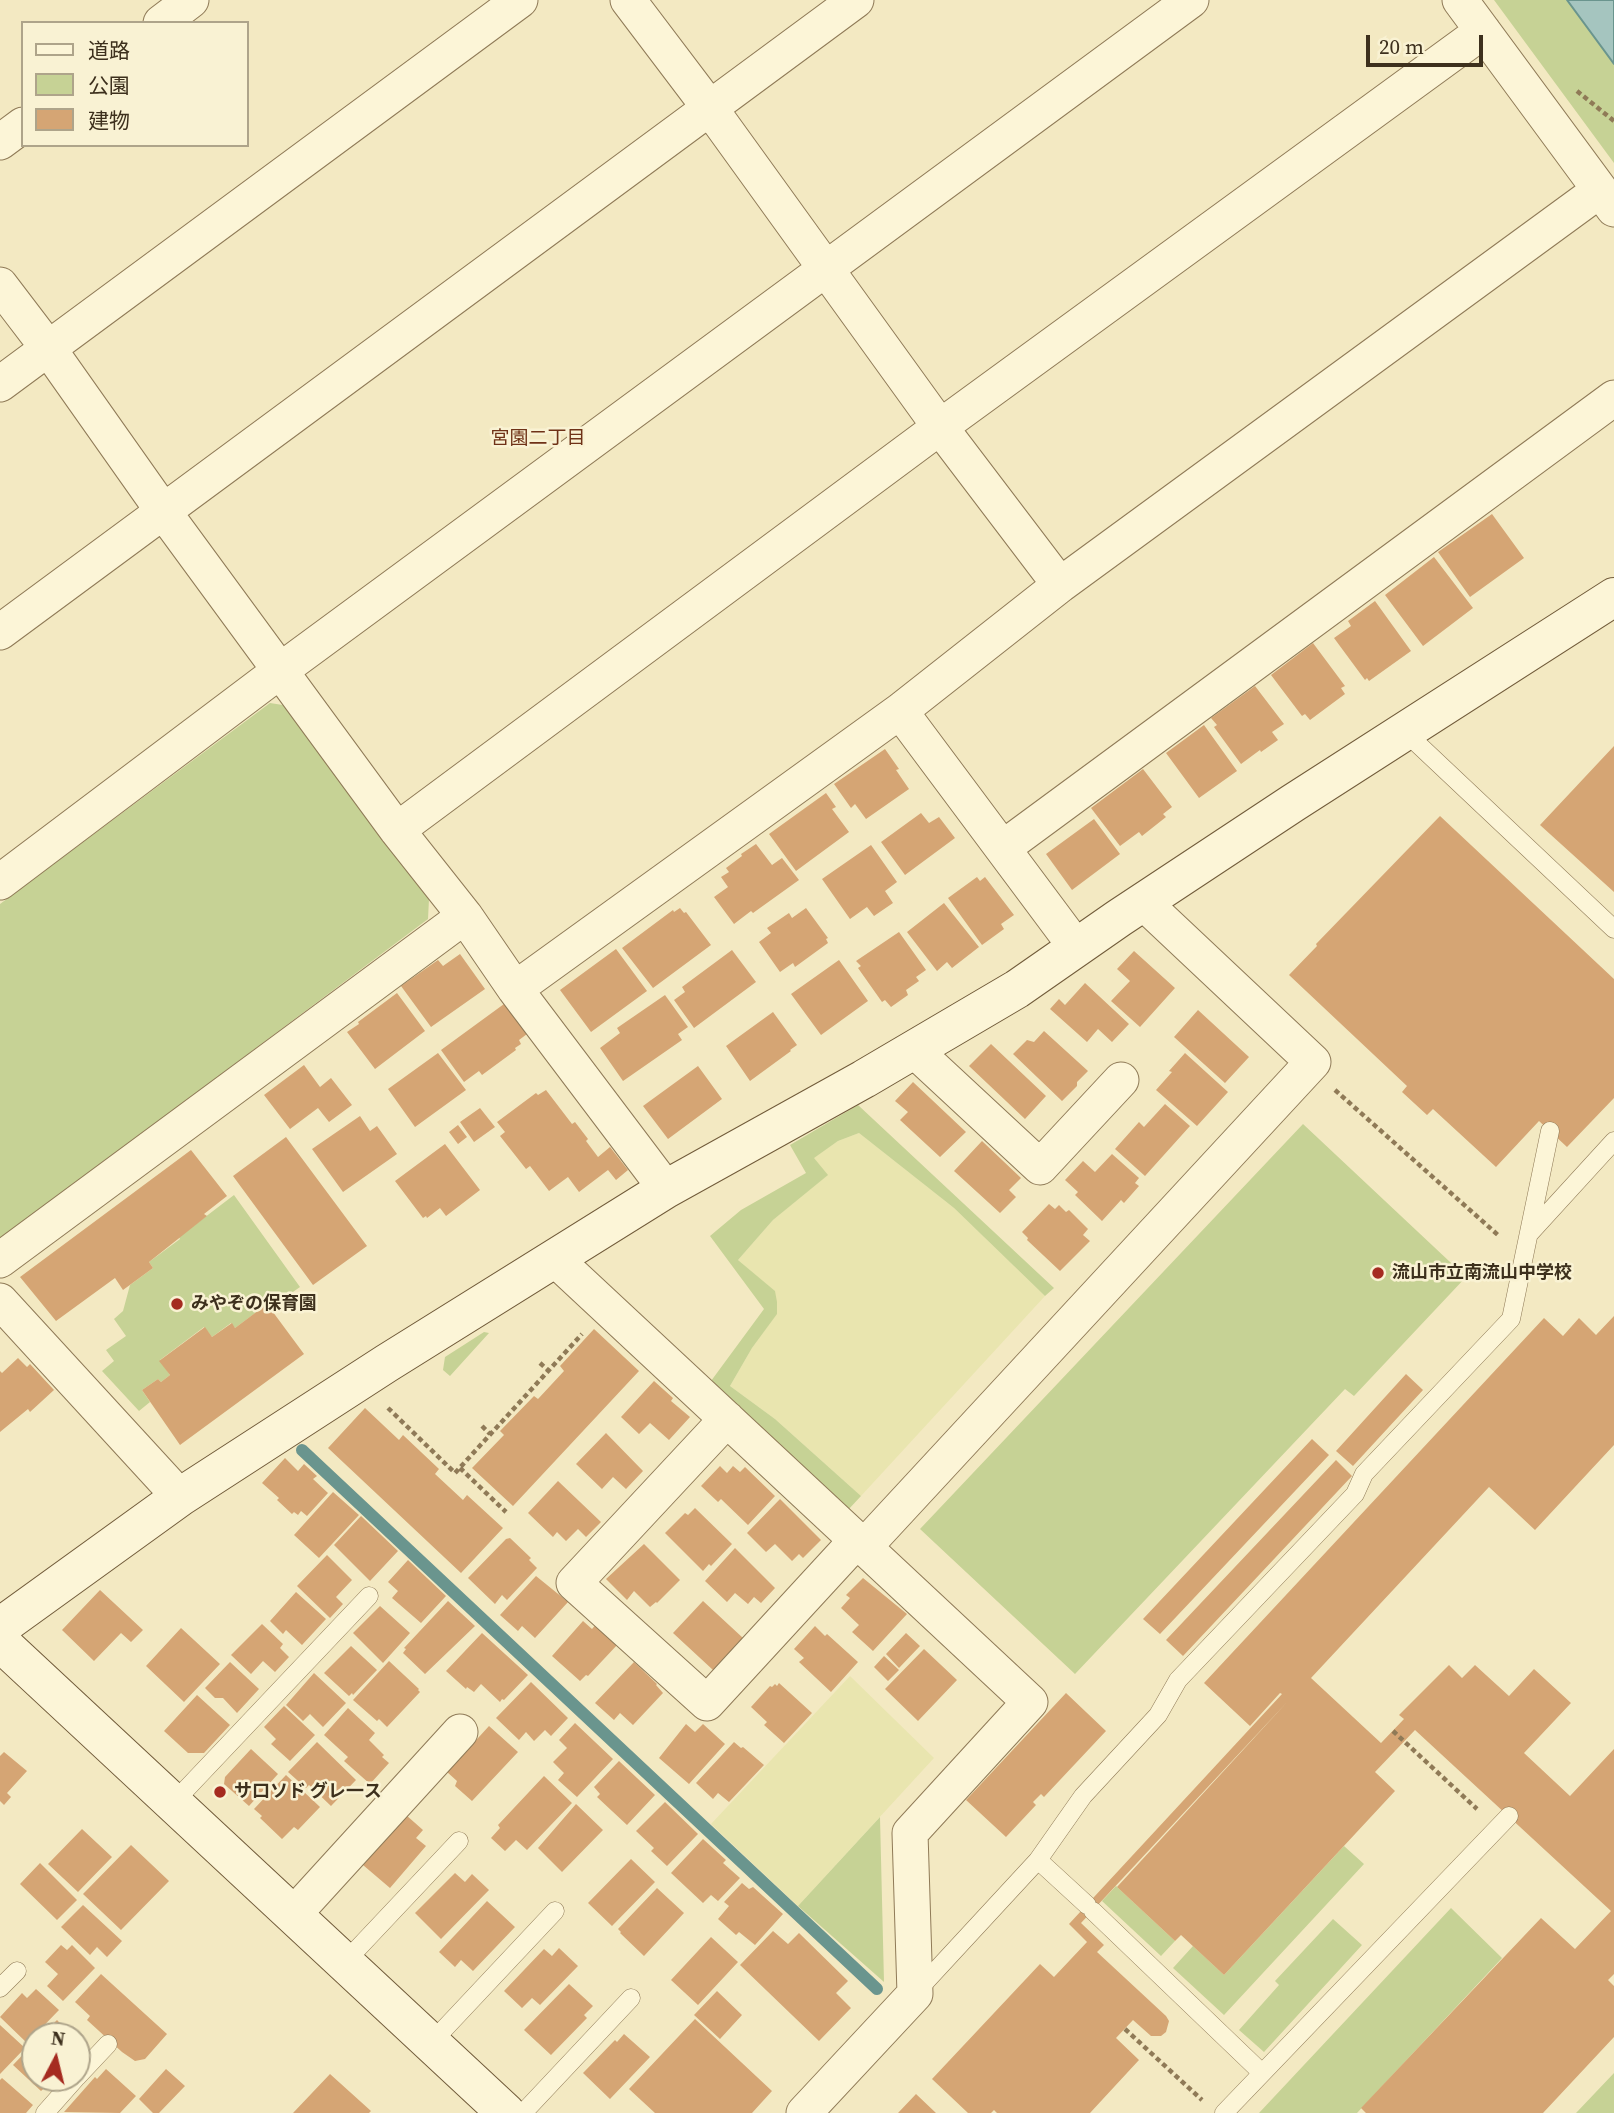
<!DOCTYPE html>
<html>
<head>
<meta charset="utf-8">
<style>
  body { margin:0 }
  #map { position:relative; width:1614px; height:2113px; overflow:hidden; background:#f3e9c2; font-family:"Source Serif 4","Noto Sans JP",serif }
  canvas { display:block }
  .legend { position:absolute; left:21px; top:21px; width:228px; height:126px; box-sizing:border-box; background:#f9f2d3; border:2px solid #aea48a; margin:0; padding:9px 12px; list-style:none; font-size:21px; color:#3d301d }
  .legend li { display:flex; align-items:center; gap:14px; height:35px }
  .legend b { width:35px; border:2px solid #aea48a }
  .north { position:absolute; left:21px; top:2022px; width:70px; height:70px; box-sizing:border-box; background:#f9f2d3; border:2px solid #aea48a; border-radius:50%; rotate:7deg; font-size:19px; font-weight:700; line-height:28px; text-align:center; color:#3d301d }
  .north::after { content:''; display:block; margin:auto; width:24px; height:32px; background:#a52b20; clip-path:polygon(50% 0,100% 100%,50% 72%,0 100%) }
  .scale { position:absolute; left:1366px; top:35px; width:117px; height:32px; box-sizing:border-box; border:4px solid #3d301d; border-top:0; padding-left:9px; font-size:21px; line-height:24px; white-space:nowrap; color:#3d301d; -webkit-text-stroke:5px #f9f2d3; paint-order:stroke }
</style>
</head>
<body>
<div id="map">
<canvas width="1614" height="2113"></canvas>
<ul class="legend">
<li><b style="height:9px;background:#fcf5d7"></b>道路</li>
<li><b style="height:19px;background:#c6d295"></b>公園</li>
<li><b style="height:19px;background:#d5a574"></b>建物</li>
</ul>
<div class="north">N</div>
<div class="scale">20 m</div>
</div>
<script>
const context = document.querySelector('canvas').getContext('2d');
context.lineJoin = 'round';
function fillPath(path, color) { context.fillStyle = color; context.fill(path, 'evenodd'); }
const shape = rows => new Path2D(rows.map(r => 'M' + r).join(''));
function stroke(path, color, width, dash) { context.strokeStyle = color; context.lineWidth = width; context.lineCap = dash ? 'butt' : 'round'; context.setLineDash(dash || []); context.stroke(path); }
function label(font, color, halo, rows, align = 'center') {
  context.font = font + ' "Source Serif 4","Noto Sans JP",serif'; context.lineWidth = 5; context.setLineDash([]); context.textBaseline = 'middle'; context.strokeStyle = halo; context.fillStyle = color; for (const [text, x, y, turn = 0] of rows) {
    context.save(); context.translate(x, y); context.rotate((+turn || 0) * Math.PI / 180); context.textAlign = isNaN(turn) ? turn : align; if (halo) context.strokeText(text, 0, 0); context.fillText(text, 0, 0); context.restore();
  }
}
const farmland = shape([
  [859,1133,954,1208,1045,1296,861,1496,775,1419,730,1386,752,1348,777,1313,774,1291,738,1260,773,1220,827,1175,813,1158,838,1141],
  [850,1676,934,1758,798,1906,711,1824]
]);
const green = shape([
  [1494,0,1567,0,1614,64,1614,163],
  [270,703,289,706,429,899,428,919,0,1240,0,904],
  [858,1105,1054,1288,1045,1296,954,1208,859,1133,838,1141,814,1158,828,1175,773,1220,738,1260,775,1291,777,1302,777,1314,752,1348,730,1386,775,1419,861,1496,848,1510,711,1381,764,1309,710,1236,741,1210,806,1173,790,1145],
  [1303,1124,1466,1277,1354,1396,1345,1389,1075,1674,920,1529],
  [234,1195,300,1287,270,1308,266,1305,235,1328,231,1323,212,1337,204,1327,160,1360,170,1375,161,1382,158,1379,142,1390,150,1402,139,1411,102,1371,114,1361,106,1350,126,1336,114,1319,123,1311,130,1285,153,1268,149,1262,180,1239,179,1237],
  [484,1332,489,1333,450,1376,443,1370,445,1357],
  [880,1817,884,1982,798,1906],
  [1344,1846,1364,1864,1224,2015,1173,1968,1193,1946,1224,1975],
  [1116,1886,1175,1941,1161,1956,1102,1901],
  [1451,1908,1502,1958,1357,2113,1259,2113],
  [1333,1919,1362,1945,1264,2052,1239,2030,1279,1985,1275,1981],
  [1614,2073,1614,2113,1576,2113]
]);
const water = shape([
  [1567,0,1614,0,1614,64,1567,0]
]);
const stream = shape([
  [302,1450,877,1989]
]);
const building = shape([
  [1492,514,1524,558,1470,597,1438,552],
  [1434,557,1473,608,1423,646,1385,595],
  [1375,601,1411,651,1369,681,1367,678,1365,680,1334,638,1351,626,1348,621],
  [1313,643,1345,686,1341,688,1345,694,1310,720,1305,714,1302,716,1271,675],
  [1255,686,1284,724,1272,732,1278,740,1261,752,1260,750,1241,764,1214,727,1217,725,1211,718],
  [1204,725,1237,771,1199,798,1166,753],
  [1614,746,1614,892,1540,825],
  [885,749,899,769,896,770,909,789,866,819,855,804,851,808,834,784],
  [1143,769,1172,807,1163,814,1166,817,1142,836,1139,832,1120,846,1091,808],
  [826,793,836,807,832,809,849,832,796,871,769,834],
  [921,813,929,823,939,817,955,838,905,875,881,842],
  [1440,816,1614,979,1614,1098,1567,1147,1539,1121,1496,1167,1433,1109,1427,1115,1402,1092,1407,1086,1289,975,1317,946,1316,944],
  [1094,819,1120,854,1072,890,1046,854],
  [756,844,772,865,782,858,799,880,753,913,751,911,734,924,714,897,728,887,721,877,729,872,726,868,742,856,741,854],
  [871,845,897,882,885,891,893,903,874,916,867,907,850,919,822,879],
  [977,877,980,881,985,877,1014,915,1001,924,1004,929,982,945,948,898],
  [944,903,979,947,952,968,947,962,937,971,907,932],
  [680,908,684,913,686,912,711,945,653,988,622,948,673,910,674,912],
  [806,908,828,938,826,939,828,943,795,967,793,963,780,972,759,942,771,933,767,928,789,913,792,918],
  [899,932,926,970,916,977,919,981,906,990,908,995,891,1007,885,1000,882,1002,858,968,861,966,856,961],
  [616,949,647,991,591,1032,560,990],
  [732,950,756,982,694,1028,674,1000,685,992,682,987],
  [1134,951,1175,988,1140,1027,1111,1001,1130,981,1117,969],
  [460,954,485,989,431,1027,401,986,438,960,443,966],
  [839,960,868,1001,821,1035,791,994],
  [1085,983,1129,1024,1112,1042,1098,1029,1087,1042,1050,1009,1059,999,1065,1005],
  [397,993,425,1031,375,1069,347,1032,359,1024,358,1022],
  [665,995,688,1027,678,1034,682,1040,623,1081,600,1048,620,1033,617,1028],
  [504,1004,527,1034,519,1040,521,1044,515,1048,516,1050,482,1075,479,1071,464,1082,441,1050],
  [1198,1010,1249,1057,1225,1083,1174,1037],
  [773,1012,797,1045,790,1050,791,1051,750,1081,726,1046],
  [1044,1031,1088,1071,1077,1082,1077,1086,1062,1101,1013,1054,1027,1040,1034,1042],
  [991,1044,1046,1096,1025,1119,969,1066],
  [438,1053,466,1090,415,1127,388,1089],
  [1185,1053,1228,1092,1197,1126,1156,1090,1172,1072,1169,1071],
  [304,1065,320,1087,331,1078,352,1105,329,1122,318,1108,290,1129,264,1095],
  [698,1066,722,1099,668,1139,643,1106],
  [913,1082,966,1132,940,1157,900,1120,908,1112,895,1101],
  [546,1090,572,1124,575,1122,588,1139,586,1141,598,1157,610,1147,628,1170,616,1180,608,1170,579,1192,568,1177,549,1191,530,1166,526,1169,500,1136,505,1132,497,1122,536,1093,538,1095],
  [1165,1104,1190,1126,1145,1176,1115,1149,1139,1122,1144,1127],
  [480,1108,495,1127,474,1142,460,1122],
  [360,1116,370,1131,377,1126,397,1154,343,1192,312,1149],
  [458,1125,467,1137,458,1144,449,1132],
  [286,1137,367,1246,313,1285,233,1176],
  [982,1141,1021,1178,1009,1190,1016,1197,1000,1213,954,1171],
  [445,1144,480,1190,446,1216,440,1208,427,1218,426,1216,423,1218,395,1181],
  [191,1150,227,1196,204,1214,207,1216,149,1262,153,1268,123,1290,115,1278,56,1321,20,1277],
  [1112,1154,1139,1178,1135,1183,1139,1186,1124,1203,1121,1200,1102,1221,1075,1195,1078,1192,1065,1180,1083,1161,1095,1172],
  [1049,1204,1055,1209,1059,1205,1066,1212,1069,1210,1088,1229,1083,1235,1090,1241,1060,1271,1027,1240,1028,1238,1022,1232],
  [267,1304,304,1354,180,1445,142,1390,158,1379,161,1382,170,1375,159,1361,205,1327,212,1337,232,1323,235,1328],
  [1614,1316,1614,1445,1535,1530,1489,1487,1311,1678,1381,1743,1404,1719,1399,1715,1449,1665,1462,1678,1475,1665,1509,1696,1534,1669,1571,1703,1524,1753,1570,1796,1614,1749,1614,1974,1608,1980,1614,1986,1614,2037,1543,2113,1366,2113,1361,2108,1541,1918,1575,1949,1611,1911,1415,1730,1375,1772,1395,1791,1224,1975,1181,1935,1175,1941,1117,1887,1289,1700,1081,1923,1104,1945,1097,1952,1166,2016,1169,2021,1166,2032,1161,2036,1151,2036,1133,2020,1116,2038,1139,2060,1090,2113,997,2113,994,2110,991,2113,968,2113,932,2079,1040,1964,1054,1977,1087,1942,1069,1924,1282,1694,1280,1693,1250,1726,1204,1683,1544,1318,1563,1336,1579,1318,1596,1335],
  [594,1329,639,1371,513,1506,472,1468,504,1435,500,1431,534,1396,538,1399,564,1371,560,1366],
  [18,1358,27,1367,30,1364,54,1390,30,1412,28,1409,0,1432,0,1371,2,1373],
  [1406,1374,1423,1390,1353,1466,1336,1451],
  [654,1381,673,1398,671,1401,690,1417,669,1440,650,1423,639,1434,621,1417],
  [365,1408,399,1440,403,1435,439,1469,435,1474,463,1500,467,1495,503,1528,461,1573,328,1448],
  [606,1433,643,1471,626,1489,613,1477,602,1489,576,1464],
  [1312,1439,1329,1455,1160,1634,1143,1619],
  [285,1458,298,1471,304,1464,317,1476,313,1479,328,1493,307,1516,301,1511,298,1515,294,1512,292,1514,277,1500,279,1498,262,1483],
  [1336,1460,1352,1476,1183,1656,1166,1640],
  [720,1466,727,1473,733,1466,740,1472,745,1467,775,1496,748,1525,721,1499,718,1502,701,1486],
  [558,1481,601,1522,586,1537,578,1529,566,1541,557,1532,553,1537,528,1513],
  [333,1492,359,1515,319,1558,294,1535],
  [780,1499,821,1540,803,1558,799,1554,792,1561,775,1544,766,1552,747,1533],
  [695,1508,732,1544,711,1566,709,1564,703,1571,665,1533,685,1513,688,1515],
  [361,1516,398,1551,370,1581,334,1545],
  [510,1538,531,1558,529,1560,537,1568,507,1600,502,1595,495,1604,468,1578,506,1539],
  [644,1544,680,1580,657,1603,656,1602,650,1607,634,1591,627,1600,606,1579],
  [735,1548,775,1588,761,1603,754,1597,748,1604,735,1593,727,1602,705,1581],
  [327,1555,352,1580,336,1597,343,1604,330,1618,297,1586],
  [408,1560,446,1596,421,1623,392,1598,398,1591,388,1582],
  [536,1576,568,1602,535,1638,522,1626,518,1631,500,1615],
  [863,1578,907,1614,873,1651,852,1632,859,1625,841,1608,850,1598,846,1595],
  [100,1590,143,1630,131,1642,121,1633,94,1661,62,1630],
  [296,1592,326,1619,302,1645,286,1630,283,1634,270,1621],
  [448,1601,475,1626,425,1674,403,1653,406,1649,404,1648],
  [703,1601,743,1638,713,1670,673,1633],
  [380,1606,410,1633,383,1663,353,1633],
  [583,1621,592,1629,598,1622,618,1644,588,1676,586,1675,580,1681,552,1656],
  [262,1624,283,1644,280,1648,289,1657,275,1672,263,1661,251,1674,231,1655],
  [815,1626,825,1636,827,1634,858,1662,831,1692,799,1662,804,1658,794,1649],
  [181,1628,220,1664,184,1702,146,1666],
  [482,1633,528,1675,504,1700,502,1699,500,1702,481,1684,474,1692,467,1687,466,1689,446,1671],
  [906,1633,920,1646,899,1668,886,1654],
  [351,1646,377,1670,353,1695,352,1693,349,1696,324,1673],
  [924,1649,957,1680,918,1721,885,1689],
  [884,1656,899,1670,888,1681,874,1667],
  [389,1661,419,1689,418,1690,420,1692,387,1727,379,1719,377,1721,353,1700],
  [230,1662,259,1689,237,1713,223,1698,215,1698,205,1688],
  [634,1662,657,1684,656,1685,663,1693,633,1725,620,1713,614,1720,595,1703],
  [314,1673,346,1703,323,1727,310,1714,303,1721,286,1705],
  [531,1682,568,1718,551,1736,545,1730,534,1741,526,1732,519,1740,496,1718],
  [779,1683,812,1713,784,1743,764,1725,767,1722,751,1707,770,1686,772,1687,775,1684,777,1686],
  [1066,1693,1106,1731,1044,1797,1041,1794,1033,1802,1036,1805,1006,1837,966,1800],
  [197,1695,230,1725,204,1753,188,1753,164,1731],
  [284,1706,315,1735,290,1761,271,1744,276,1739,264,1727],
  [348,1708,375,1733,369,1740,384,1755,382,1757,389,1763,370,1784,344,1761,348,1757,324,1735],
  [575,1723,613,1759,577,1797,558,1780,564,1773,553,1762,567,1748,559,1740],
  [686,1724,695,1732,703,1724,725,1744,689,1784,659,1758],
  [489,1726,518,1752,472,1801,455,1786,457,1781,447,1772],
  [317,1742,356,1780,331,1806,309,1785,306,1788,288,1772],
  [734,1742,741,1748,743,1747,764,1765,729,1802,718,1793,713,1799,696,1783],
  [251,1749,278,1774,249,1806,224,1784,225,1777],
  [4,1752,27,1771,7,1793,11,1797,4,1805,0,1801,0,1756],
  [619,1761,655,1795,627,1825,597,1797,600,1794,594,1787],
  [286,1775,320,1807,298,1830,294,1827,282,1839,260,1818,262,1816,254,1809],
  [544,1776,572,1803,527,1850,516,1840,505,1851,491,1838,500,1828,498,1825],
  [665,1802,698,1834,667,1866,651,1851,654,1848,636,1831],
  [576,1804,603,1830,562,1872,538,1848],
  [406,1815,423,1830,416,1838,426,1846,390,1888,363,1865],
  [82,1829,112,1857,78,1892,48,1864],
  [703,1839,726,1860,723,1863,740,1878,718,1901,711,1895,703,1903,671,1873],
  [131,1845,169,1881,121,1930,83,1894],
  [631,1859,655,1882,612,1926,588,1903],
  [40,1863,77,1900,57,1920,20,1884],
  [455,1873,465,1882,472,1874,489,1890,441,1939,415,1913],
  [742,1883,749,1889,753,1887,783,1914,755,1945,739,1932,736,1935,718,1919,729,1906,724,1902],
  [657,1888,684,1913,644,1956,620,1933,621,1932,618,1929],
  [487,1901,515,1927,473,1971,461,1960,455,1967,439,1952],
  [83,1905,122,1941,107,1957,97,1947,90,1955,61,1927],
  [773,1931,788,1944,799,1933,848,1981,836,1993,851,2008,819,2041,740,1965],
  [711,1937,738,1962,698,2005,671,1980],
  [61,1945,67,1950,72,1945,95,1968,63,2001,47,1986,58,1974,45,1962],
  [559,1948,578,1966,540,2005,532,1998,522,2008,504,1991,544,1949,552,1956],
  [101,1974,167,2034,145,2059,135,2061,122,2052,87,2020,90,2016,75,2002],
  [569,1984,593,2006,584,2015,587,2018,551,2055,524,2030],
  [36,1989,59,2010,27,2043,0,2017,22,1993,27,1998],
  [717,1991,742,2015,720,2039,694,2015],
  [695,2019,772,2091,752,2113,655,2113,629,2089],
  [57,2020,72,2036,41,2036],
  [0,2025,25,2048,0,2074],
  [624,2034,650,2057,610,2099,583,2073,615,2040,617,2042],
  [35,2042,35,2078,55,2078,41,2091,13,2065],
  [106,2069,136,2096,120,2113,64,2112,95,2077,97,2079],
  [166,2069,185,2086,159,2113,153,2113,139,2099],
  [330,2074,371,2111,369,2113,293,2113],
  [2,2078,33,2105,26,2113,0,2113,0,2080],
  [916,2094,936,2113,898,2113]
]);
const path = shape([
  [1577,91,1614,121],
  [1335,1090,1498,1235],
  [540,1363,549,1371],
  [388,1408,455,1473,582,1334],
  [482,1426,490,1434],
  [460,1468,506,1512],
  [1393,1731,1477,1809],
  [1125,2029,1202,2100]
]);
const lane = shape([
  [1404,731,1614,929],
  [1529,1234,1614,1141],
  [173,1803,369,1596],
  [1038,1860,1083,1796,1158,1715,1178,1680,1355,1494,1364,1474,1511,1319,1550,1131],
  [1093,1911,1262,2073],
  [344,1963,459,1841],
  [0,1988,17,1971],
  [916,1992,1038,1860,1087,1905],
  [431,2043,555,1911],
  [77,2077,108,2044],
  [45,2113,76,2078],
  [523,2113,631,1998],
  [1224,2113,1509,1816]
]);
const street = shape([
  [628,0,709,107,940,427,1060,585],
  [1460,0,1614,209],
  [161,23,191,0],
  [0,142,23,125],
  [0,285,48,348,163,511,397,830,465,916,515,989,666,1189],
  [0,384,520,0],
  [0,632,856,0],
  [900,711,1076,947],
  [397,830,940,427,1483,31],
  [1003,848,1614,398],
  [0,882,281,670,1191,0],
  [515,989,900,711,1060,585,1600,190],
  [914,1050,1040,1167,1121,1080],
  [555,1259,864,1547],
  [0,1260,465,916],
  [0,1301,180,1497],
  [727,1419,574,1583,707,1703,857,1540],
  [293,1915,460,1732],
  [804,2113,915,1994,910,1833,1030,1702,864,1547,1313,1062,1143,902]
]);
const secondary = shape([
  [0,1627,180,1497,387,1363,666,1189,864,1079,1017,989,1119,918,1293,803,1614,597],
  [0,1642,506,2113]
]);
const markers = [
  [1378,1273,7,"#a52b20"],
  [177,1304,7,"#a52b20"],
  [220,1792,7,"#a52b20"]
];
const poiNames = [
  ["流山市立南流山中学校",1392,1273],
  ["みやぞの保育園",191,1304],
  ["サ口ソド グレ一ス",234,1792]
];
const neighbourhoodNames = [
  ["宮園二丁目",538,439]
];
fillPath(farmland, '#e9e5af');
fillPath(green, '#c6d295');
fillPath(water, '#a5c5bf');
stroke(water, '#6a958e', 2);
stroke(stream, '#6a958e', 12);
fillPath(building, '#d5a574');
stroke(lane, '#8f7a57', 19);
stroke(street, '#8f7a57', 37);
stroke(secondary, '#715b3a', 40);
stroke(path, '#8f7a57', 4.5, [5, 3.5]);
stroke(lane, '#fcf5d7', 18);
stroke(street, '#fcf5d7', 35);
stroke(secondary, '#fcf5d7', 38);
for (const [x, y, r, color] of markers) { const dot = new Path2D(); dot.arc(x, y, r, 0, 2 * Math.PI); context.fillStyle = color; context.fill(dot); stroke(dot, '#f9f2d3', 2.5); }
label('bold 18px', '#3d301d', '#f9f2d3', poiNames, 'left');
label('19px', '#6f3217', '#f9f2d3', neighbourhoodNames);
</script>
</body>
</html>
